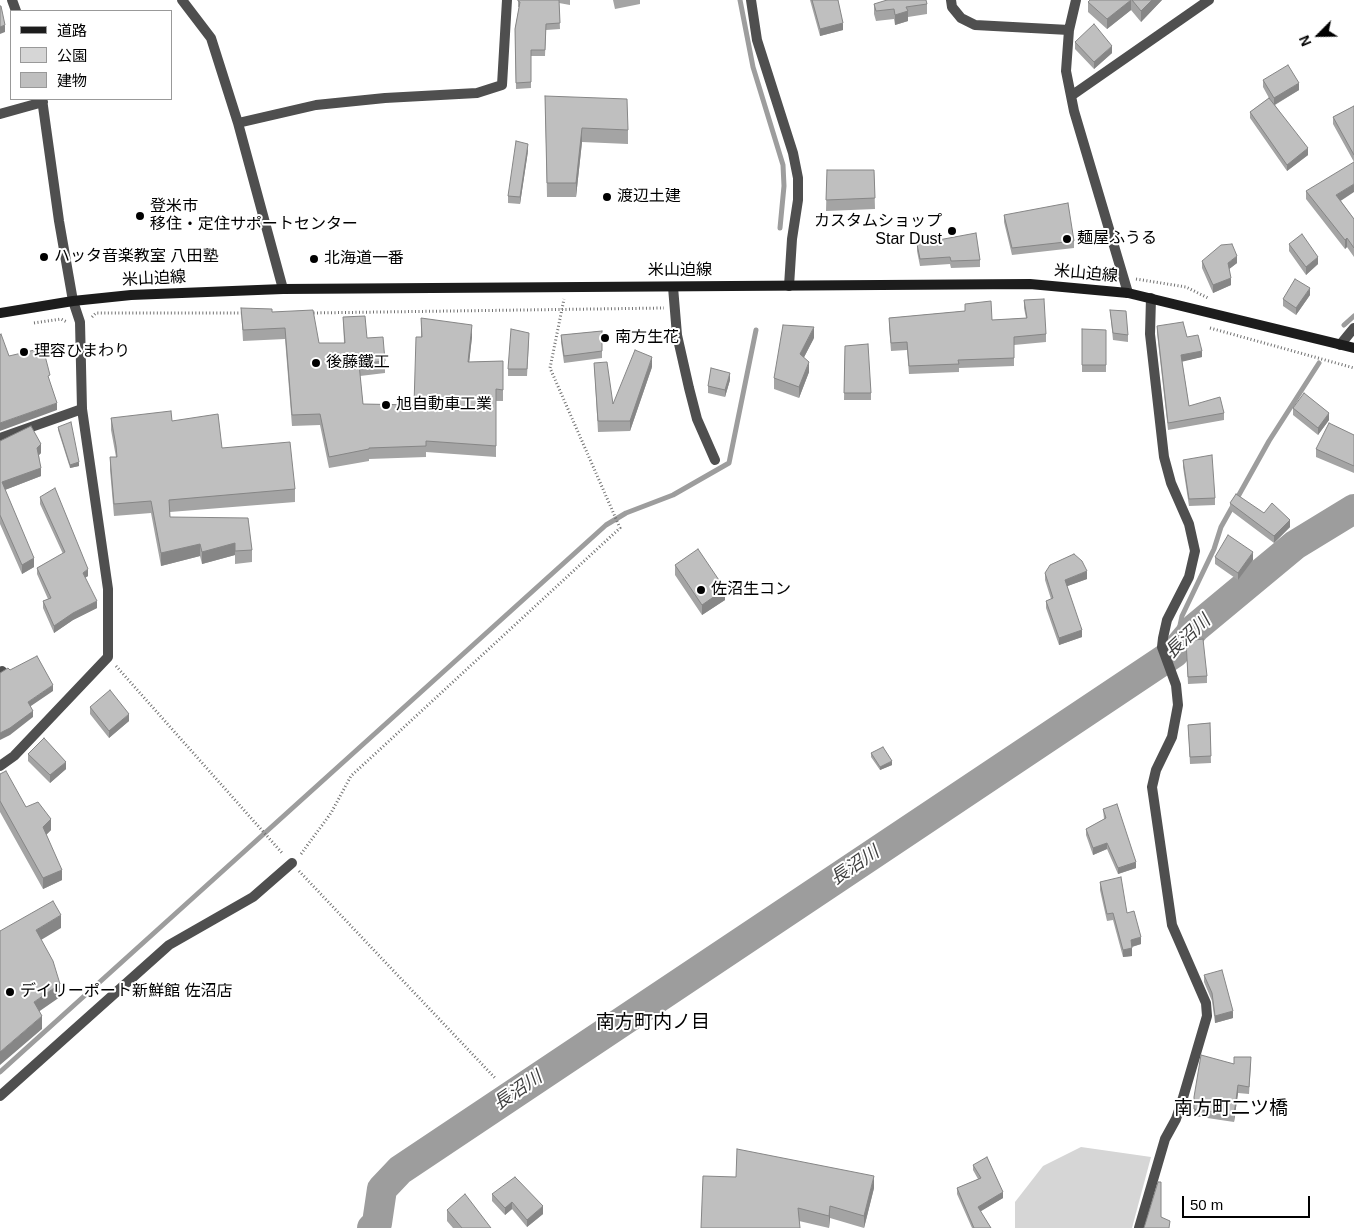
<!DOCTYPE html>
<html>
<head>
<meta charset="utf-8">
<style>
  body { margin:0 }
  #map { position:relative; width:1354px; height:1228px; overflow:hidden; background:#fff; font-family:Helvetica,"Noto Sans JP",sans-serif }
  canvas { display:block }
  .legend { position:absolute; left:10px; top:10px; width:162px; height:90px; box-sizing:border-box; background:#fff; border:1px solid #999; margin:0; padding:6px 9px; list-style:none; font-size:15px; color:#000 }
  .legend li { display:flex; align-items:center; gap:10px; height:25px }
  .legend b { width:25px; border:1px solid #999 }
  .north { position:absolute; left:1294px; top:10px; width:50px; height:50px; -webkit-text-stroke:4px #fff; paint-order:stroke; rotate:247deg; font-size:14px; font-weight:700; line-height:20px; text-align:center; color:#000 }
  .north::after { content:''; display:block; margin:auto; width:18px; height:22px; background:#000; clip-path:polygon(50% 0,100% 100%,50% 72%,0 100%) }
  .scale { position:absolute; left:1182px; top:1196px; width:128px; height:22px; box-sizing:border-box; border:2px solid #000; border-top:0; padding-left:6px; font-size:15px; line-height:18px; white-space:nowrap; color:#000; -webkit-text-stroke:4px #fff; paint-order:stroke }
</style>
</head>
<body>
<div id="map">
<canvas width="1354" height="1228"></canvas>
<ul class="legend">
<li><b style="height:6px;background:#1c1c1c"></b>道路</li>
<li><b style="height:14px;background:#d6d6d6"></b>公園</li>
<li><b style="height:14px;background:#bfbfbf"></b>建物</li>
</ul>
<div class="north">N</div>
<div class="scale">50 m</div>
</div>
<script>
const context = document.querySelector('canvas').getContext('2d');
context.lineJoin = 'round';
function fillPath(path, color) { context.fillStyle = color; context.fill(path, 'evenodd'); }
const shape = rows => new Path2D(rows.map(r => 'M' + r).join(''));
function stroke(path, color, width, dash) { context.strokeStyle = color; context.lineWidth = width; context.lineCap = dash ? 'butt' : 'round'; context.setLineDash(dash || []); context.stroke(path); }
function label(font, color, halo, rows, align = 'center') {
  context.font = font + ' Helvetica,"Noto Sans JP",sans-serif'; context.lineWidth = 4; context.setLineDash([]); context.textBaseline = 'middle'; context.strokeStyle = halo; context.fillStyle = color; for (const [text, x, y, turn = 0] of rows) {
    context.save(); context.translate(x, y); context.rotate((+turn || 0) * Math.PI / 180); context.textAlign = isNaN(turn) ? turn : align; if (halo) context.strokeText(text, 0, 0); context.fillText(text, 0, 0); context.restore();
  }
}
const green = shape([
  [1081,1147,1151,1157,1132,1228,1015,1228,1015,1202,1043,1166]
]);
const stream = shape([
  [740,0,753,67,783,165,784,186,780,228],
  [1344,325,1354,316],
  [1174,653,1182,616,1214,549,1221,527,1269,441,1319,363],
  [0,1072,606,525,626,513,673,495,729,463,756,330]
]);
const river = shape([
  [372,1228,377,1223,382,1189,400,1170,1174,653,1195,628,1295,545,1354,509]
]);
const path = shape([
  [1136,279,1186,287,1208,298],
  [310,313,664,308],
  [92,317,96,313,244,313],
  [34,323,61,319,67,322],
  [1210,328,1354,368],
  [116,666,283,854],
  [301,854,331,813,351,776,620,528,550,368,564,299],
  [299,871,495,1078]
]);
const service = shape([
  [673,287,677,335,689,388,697,419,715,460],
  [0,438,82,409],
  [0,672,2,671]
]);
const minor = shape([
  [12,0,16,11],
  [182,0,211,38,238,123,283,289],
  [751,0,757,40,793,153,798,178,798,200,792,239,789,286],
  [951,0,952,7,961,18,975,25,1069,30],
  [1076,0,1069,30,1066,71,1074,111,1128,293],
  [1071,96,1209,0],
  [0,114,43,102],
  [238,123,316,105,385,98,477,93,502,85,507,0],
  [1340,345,1354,328],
  [0,766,14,756,108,657,108,589,82,409,80,322,73,301,59,221,42,99],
  [0,1096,169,945,253,897,292,863],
  [1139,1228,1165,1139,1176,1119,1182,1101,1207,1016,1206,1003,1172,925,1152,787,1156,770,1172,737,1178,705,1176,685,1162,647,1163,638,1167,620,1189,577,1195,551,1189,524,1171,483,1164,457,1150,334,1151,298]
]);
const secondary = shape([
  [0,313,73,301,131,295,283,289,1030,284,1128,293,1354,348]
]);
const wall = shape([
  [518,0,570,0,570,5,559,3,560,29,546,30,545,56,531,56,531,88,516,89,515,29,519,7,518,7],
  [613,0,640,0,640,4,615,9],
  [810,0,838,0,843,30,820,36],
  [1090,0,1162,0,1141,22,1131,10,1107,29,1088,12,1088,2],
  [874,4,927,4,927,14,908,17,908,21,895,25,894,19,876,21,874,14],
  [1075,42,1112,53,1094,69,1075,49],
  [1263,80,1299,90,1275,105,1308,155,1287,171,1250,118,1250,112,1269,98,1263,87],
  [545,96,628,130,628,144,582,142,576,197,547,197],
  [1354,106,1354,162,1333,124,1333,117],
  [528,151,520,204,508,203,508,196],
  [827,170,874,170,875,209,826,211],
  [1306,191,1341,201,1354,219,1354,257,1347,247,1345,249,1306,199],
  [1004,215,1074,241,1074,248,1012,255,1004,222],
  [917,244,980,260,980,267,951,268,950,264,920,266,917,251],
  [1289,244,1318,264,1306,275,1289,251],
  [1202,261,1237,263,1229,269,1231,285,1213,293,1202,268],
  [1310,295,1296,315,1283,306,1283,299],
  [1024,300,1046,334,1046,342,1014,345,1014,366,959,368,959,372,909,374,907,350,891,351,889,326,889,318,965,311,965,304,992,320,1026,318,1024,308],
  [241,308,272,312,319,343,344,343,343,317,367,338,385,361,385,373,360,376,363,404,414,405,421,337,421,318,472,337,469,362,503,361,503,401,496,401,496,457,426,452,426,457,369,459,369,461,329,468,320,425,292,426,285,339,243,341],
  [1110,310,1128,335,1128,342,1113,340],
  [1157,326,1187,337,1202,357,1182,361,1189,406,1224,413,1224,420,1168,430,1157,333],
  [1082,329,1106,330,1106,372,1082,372],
  [602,331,602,358,564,363,561,342,561,335],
  [814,338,804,357,809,372,799,398,774,389,774,378],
  [529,340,527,376,508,376,508,369],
  [845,346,871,393,871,400,844,400],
  [594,363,613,404,652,367,630,431,598,432],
  [730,380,725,397,708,393,708,386],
  [1293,408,1329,420,1318,435,1293,415],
  [111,418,172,421,295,489,295,502,170,512,170,517,252,550,252,562,235,564,235,555,202,564,200,556,161,566,151,513,114,516,110,470,110,457,116,457,111,430],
  [58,427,79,466,70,468,58,430],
  [1354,435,1354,473,1316,457,1316,449],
  [0,441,41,453,39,455,41,476,5,490,34,567,22,574,0,524],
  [1183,460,1215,498,1215,505,1189,506,1183,467],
  [40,497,88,576,85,578,97,608,73,620,54,633,43,608,43,601,48,599,37,574,37,568,63,554,40,504],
  [1230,503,1264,513,1290,527,1274,543,1230,510],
  [1215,557,1253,560,1238,580,1215,564],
  [675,565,725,600,702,615,675,575],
  [1045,573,1087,579,1067,586,1082,637,1059,645,1046,608,1046,601,1051,599,1045,580],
  [1186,641,1207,676,1207,683,1188,684],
  [90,707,129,721,109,738,90,714],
  [1210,723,1211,763,1190,764,1188,725],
  [871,753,892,765,880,770,871,757],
  [28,754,66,769,50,783,28,761],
  [0,774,26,807,51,830,46,835,62,880,43,889,0,812],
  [1103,809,1136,868,1118,874,1107,849,1093,855,1086,835,1086,829,1104,819],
  [1100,882,1127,913,1141,944,1132,947,1132,956,1123,957,1113,920,1107,921,1100,890],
  [1204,975,1233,1018,1215,1023,1212,1001,1204,982],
  [1234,1064,1251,1064,1249,1094,1238,1093,1234,1122,1194,1116,1194,1097],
  [973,1165,1003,1198,980,1211,991,1228,972,1228,957,1194,957,1188,978,1179,973,1170],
  [874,1188,864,1228,830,1218,829,1228,799,1221,701,1228],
  [492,1194,543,1214,527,1227,512,1209,505,1215,492,1201],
  [447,1210,491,1228,453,1228,447,1221]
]);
const shadedWall = shape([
  [1131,0,1131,10,1107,29,1107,19],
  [1152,0,1162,0,1141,22,1141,11],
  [908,11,908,21,895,25,895,15],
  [843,23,843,30,820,36,820,29],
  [5,25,5,32,0,34,0,27],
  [1112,46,1112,53,1094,69,1094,62],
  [1299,83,1299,90,1274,105,1274,98],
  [582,128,582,142,576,197,576,183],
  [528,144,528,151,520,204,520,197],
  [1308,148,1308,155,1287,171,1287,165],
  [1354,184,1354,192,1336,204,1336,195],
  [1347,238,1347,247,1345,249,1345,240],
  [1237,256,1237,263,1228,270,1228,263],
  [1318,257,1318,264,1306,275,1306,267],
  [1231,278,1231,285,1213,293,1213,285],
  [1310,288,1310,295,1296,315,1296,308],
  [472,325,472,337,468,373,468,362],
  [814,327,814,338,800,365,800,354],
  [1202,351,1202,357,1181,362,1181,355],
  [652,357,652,367,630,431,630,421],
  [809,362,809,372,799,398,799,387],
  [730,373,730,380,725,397,725,390],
  [57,403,57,410,0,431,0,423],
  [1329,413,1329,420,1318,435,1318,428],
  [41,444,41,453,37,457,37,448],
  [79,462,79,466,70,468,70,465],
  [41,468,41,476,2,491,2,482],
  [1290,520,1290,527,1274,543,1274,536],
  [235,543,235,555,202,564,202,552],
  [200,544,200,556,161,566,161,553],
  [1253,552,1253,560,1238,580,1238,573],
  [34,558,34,567,22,574,22,565],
  [88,569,88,576,83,579,83,573],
  [1087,571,1087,579,1065,587,1065,580],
  [725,589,725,600,702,615,702,605],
  [97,601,97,608,73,620,54,633,54,626,73,613],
  [1082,630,1082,637,1059,645,1059,638],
  [53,685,53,691,28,708,28,702],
  [33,711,33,717,10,735,0,740,0,733],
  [129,714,129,721,109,738,109,731],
  [892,761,892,765,880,770,880,767],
  [66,762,66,769,50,783,50,775],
  [51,819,51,830,43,838,43,827],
  [1107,843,1107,849,1093,855,1093,848],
  [1136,862,1136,868,1118,874,1118,868],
  [62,870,62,880,43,889,43,878],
  [61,915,61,928,36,943,36,930],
  [1141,937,1141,944,1131,947,1131,940],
  [1132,948,1132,956,1123,957,1123,950],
  [60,984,60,997,34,1015,34,1002],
  [1233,1011,1233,1018,1215,1023,1215,1016],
  [42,1016,42,1029,0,1065,0,1052],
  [1238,1085,1238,1093,1234,1122,1234,1115],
  [874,1176,874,1188,864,1228,864,1216],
  [1003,1192,1003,1198,978,1213,978,1207],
  [512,1202,512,1209,505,1215,505,1208],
  [543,1206,543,1214,527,1227,527,1220],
  [830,1206,830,1218,829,1228,829,1216]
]);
const building = shape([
  [518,0,559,0,560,23,546,24,545,50,531,50,531,82,516,83,515,29,520,2,518,1,518,0],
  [812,0,838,0,843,23,820,29,812,0],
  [887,0,926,0,927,4,906,7,908,11,895,15,894,9,876,11,874,4,887,0],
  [1090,0,1131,0,1107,19,1088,2,1090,0],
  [1132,0,1152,0,1141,11,1132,0],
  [0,6,1,6,5,25,0,27,0,6],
  [1094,24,1112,46,1094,62,1075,42,1094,24],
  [1288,65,1299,83,1274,98,1263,80,1288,65],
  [545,96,627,99,628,130,582,128,576,183,547,183,545,96],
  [1269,98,1308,148,1287,165,1250,112,1269,98],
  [1354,106,1354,155,1333,117,1354,106],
  [516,141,528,144,520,197,508,196,516,141],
  [1354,162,1354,184,1336,195,1354,219,1354,248,1347,238,1345,240,1306,191,1354,162],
  [827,170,874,170,875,198,826,200,827,170],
  [1068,203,1074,241,1012,248,1004,215,1068,203],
  [976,233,980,260,951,261,950,257,920,259,917,244,976,233],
  [1302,234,1318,257,1306,267,1289,244,1302,234],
  [1232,244,1237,256,1228,263,1231,278,1213,285,1202,261,1221,245,1232,244],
  [1295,279,1310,288,1296,308,1283,299,1295,279],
  [1044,299,1046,334,1014,337,1014,358,958,360,959,364,909,366,907,342,891,343,889,318,965,311,965,304,991,301,992,320,1027,318,1024,300,1044,299],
  [241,308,272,309,272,312,313,310,319,343,345,343,343,317,365,316,367,338,383,337,385,361,359,364,363,404,414,405,416,337,422,337,421,318,472,325,468,362,503,361,503,390,496,389,496,446,426,441,426,446,369,448,369,449,329,457,320,414,292,415,285,328,243,330,241,308],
  [1110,310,1126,311,1128,335,1113,333,1110,310],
  [1183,322,1187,337,1198,335,1202,351,1181,355,1189,406,1220,397,1224,413,1168,423,1157,326,1183,322],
  [783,325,814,327,800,354,809,362,799,387,774,378,783,325],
  [511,329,529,333,527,369,508,369,511,329],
  [1082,329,1106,330,1106,365,1082,365,1082,329],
  [602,331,602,351,564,356,561,335,602,331],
  [1,334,9,356,43,348,50,375,48,376,57,403,0,423,0,335,1,334],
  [868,344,871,393,844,393,845,346,868,344],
  [635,350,652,357,630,421,598,421,594,363,607,362,613,404,635,350],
  [711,368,730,373,725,390,708,386,711,368],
  [1304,393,1329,413,1318,428,1293,408,1304,393],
  [171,411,172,421,218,414,222,448,290,442,295,489,169,500,170,517,248,518,252,550,235,551,235,543,202,552,200,544,161,553,151,501,114,504,110,457,117,457,116,446,111,418,171,411],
  [71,422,79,462,70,465,58,427,71,422],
  [1329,423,1354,435,1354,466,1316,449,1329,423],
  [31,426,41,444,37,448,41,468,2,482,34,558,22,565,0,515,0,441,31,426],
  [1212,455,1215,498,1189,499,1183,460,1212,455],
  [55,488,88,569,83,573,97,601,73,613,54,626,43,601,51,598,37,568,65,552,40,497,55,488],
  [1236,494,1264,513,1272,503,1290,520,1274,536,1230,503,1236,494],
  [1228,535,1253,552,1238,573,1215,557,1228,535],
  [698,549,725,589,702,605,675,565,698,549],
  [1074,554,1082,561,1087,571,1065,580,1082,630,1059,638,1046,601,1053,598,1045,573,1050,565,1074,554],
  [1203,639,1207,676,1188,677,1186,641,1203,639],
  [37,656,53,685,28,702,33,711,10,728,0,733,0,673,8,668,10,670,37,656],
  [110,690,129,714,109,731,90,707,110,690],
  [1210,723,1211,756,1190,757,1188,725,1210,723],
  [44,738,66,762,50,775,28,754,44,738],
  [883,747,892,761,880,767,871,753,883,747],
  [6,771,26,807,38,802,51,819,43,827,62,870,43,878,0,801,0,774,6,771],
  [1117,804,1136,862,1118,868,1107,843,1093,848,1086,829,1106,818,1103,809,1117,804],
  [1121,877,1127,913,1134,911,1141,937,1131,940,1132,948,1123,950,1113,913,1107,914,1100,882,1121,877],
  [53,901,61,915,36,930,53,961,60,984,34,1002,42,1016,0,1052,0,931,53,901],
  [1222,970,1233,1011,1215,1016,1212,993,1204,975,1222,970],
  [1201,1055,1234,1064,1234,1057,1251,1057,1249,1087,1238,1085,1234,1115,1194,1109,1194,1097,1201,1055],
  [737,1149,874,1176,864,1216,830,1206,829,1216,798,1208,800,1228,701,1228,703,1176,736,1177,737,1149],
  [987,1157,1003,1192,978,1207,991,1228,974,1228,957,1188,981,1178,973,1165,987,1157],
  [515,1177,543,1206,527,1220,512,1202,505,1208,492,1194,515,1177],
  [1158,1182,1161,1182,1161,1217,1170,1221,1169,1228,1144,1228,1158,1182],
  [465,1194,491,1228,462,1228,447,1210,465,1194]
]);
const markers = [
  [607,197,5,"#000"],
  [140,216,5,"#000"],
  [952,231,5,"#000"],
  [1067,239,5,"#000"],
  [44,257,5,"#000"],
  [314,259,5,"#000"],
  [605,338,5,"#000"],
  [24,352,5,"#000"],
  [316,363,5,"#000"],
  [386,405,5,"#000"],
  [701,590,5,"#000"],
  [10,992,5,"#000"]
];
const poiNames = [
  ["渡辺土建",617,197],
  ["登米市",150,207],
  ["移住・定住サポートセンター",150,225],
  ["カスタムショップ",942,222,"right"],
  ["Star Dust",942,240,"right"],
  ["麺屋ふうる",1077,239],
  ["ハッタ音楽教室 八田塾",54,257],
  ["北海道一番",324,259],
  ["南方生花",615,338],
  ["理容ひまわり",34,352],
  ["後藤鐵工",326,363],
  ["旭自動車工業",396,405],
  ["佐沼生コン",711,590],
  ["デイリーポート新鮮館 佐沼店",20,992]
];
const streetNames = [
  ["米山迫線",680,271],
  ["米山迫線",1086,274,5],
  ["米山迫線",154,279,-3]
];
const waterNames = [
  ["長沼川",1188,637,-43],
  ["長沼川",855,866,-34],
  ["長沼川",518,1091,-34]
];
const quarterNames = [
  ["南方町内ノ目",653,1023],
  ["南方町二ツ橋",1231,1109]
];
fillPath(green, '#d6d6d6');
stroke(stream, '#9d9d9d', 5);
stroke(river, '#9d9d9d', 30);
stroke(path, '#717171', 3, [1, 2.5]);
stroke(service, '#4f4f4f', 10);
stroke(minor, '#4f4f4f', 10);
stroke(secondary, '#1c1c1c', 10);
fillPath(wall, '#a4a4a4');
fillPath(shadedWall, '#868686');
fillPath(building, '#bfbfbf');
stroke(building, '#868686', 1);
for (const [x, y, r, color] of markers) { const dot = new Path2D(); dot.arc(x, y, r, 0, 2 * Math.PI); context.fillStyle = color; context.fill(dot); stroke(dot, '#fff', 2); }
label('16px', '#000', '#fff', poiNames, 'left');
label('16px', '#000', '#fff', streetNames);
label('italic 18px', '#3e3e3e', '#fff', waterNames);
label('19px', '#000', '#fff', quarterNames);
</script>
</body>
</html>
